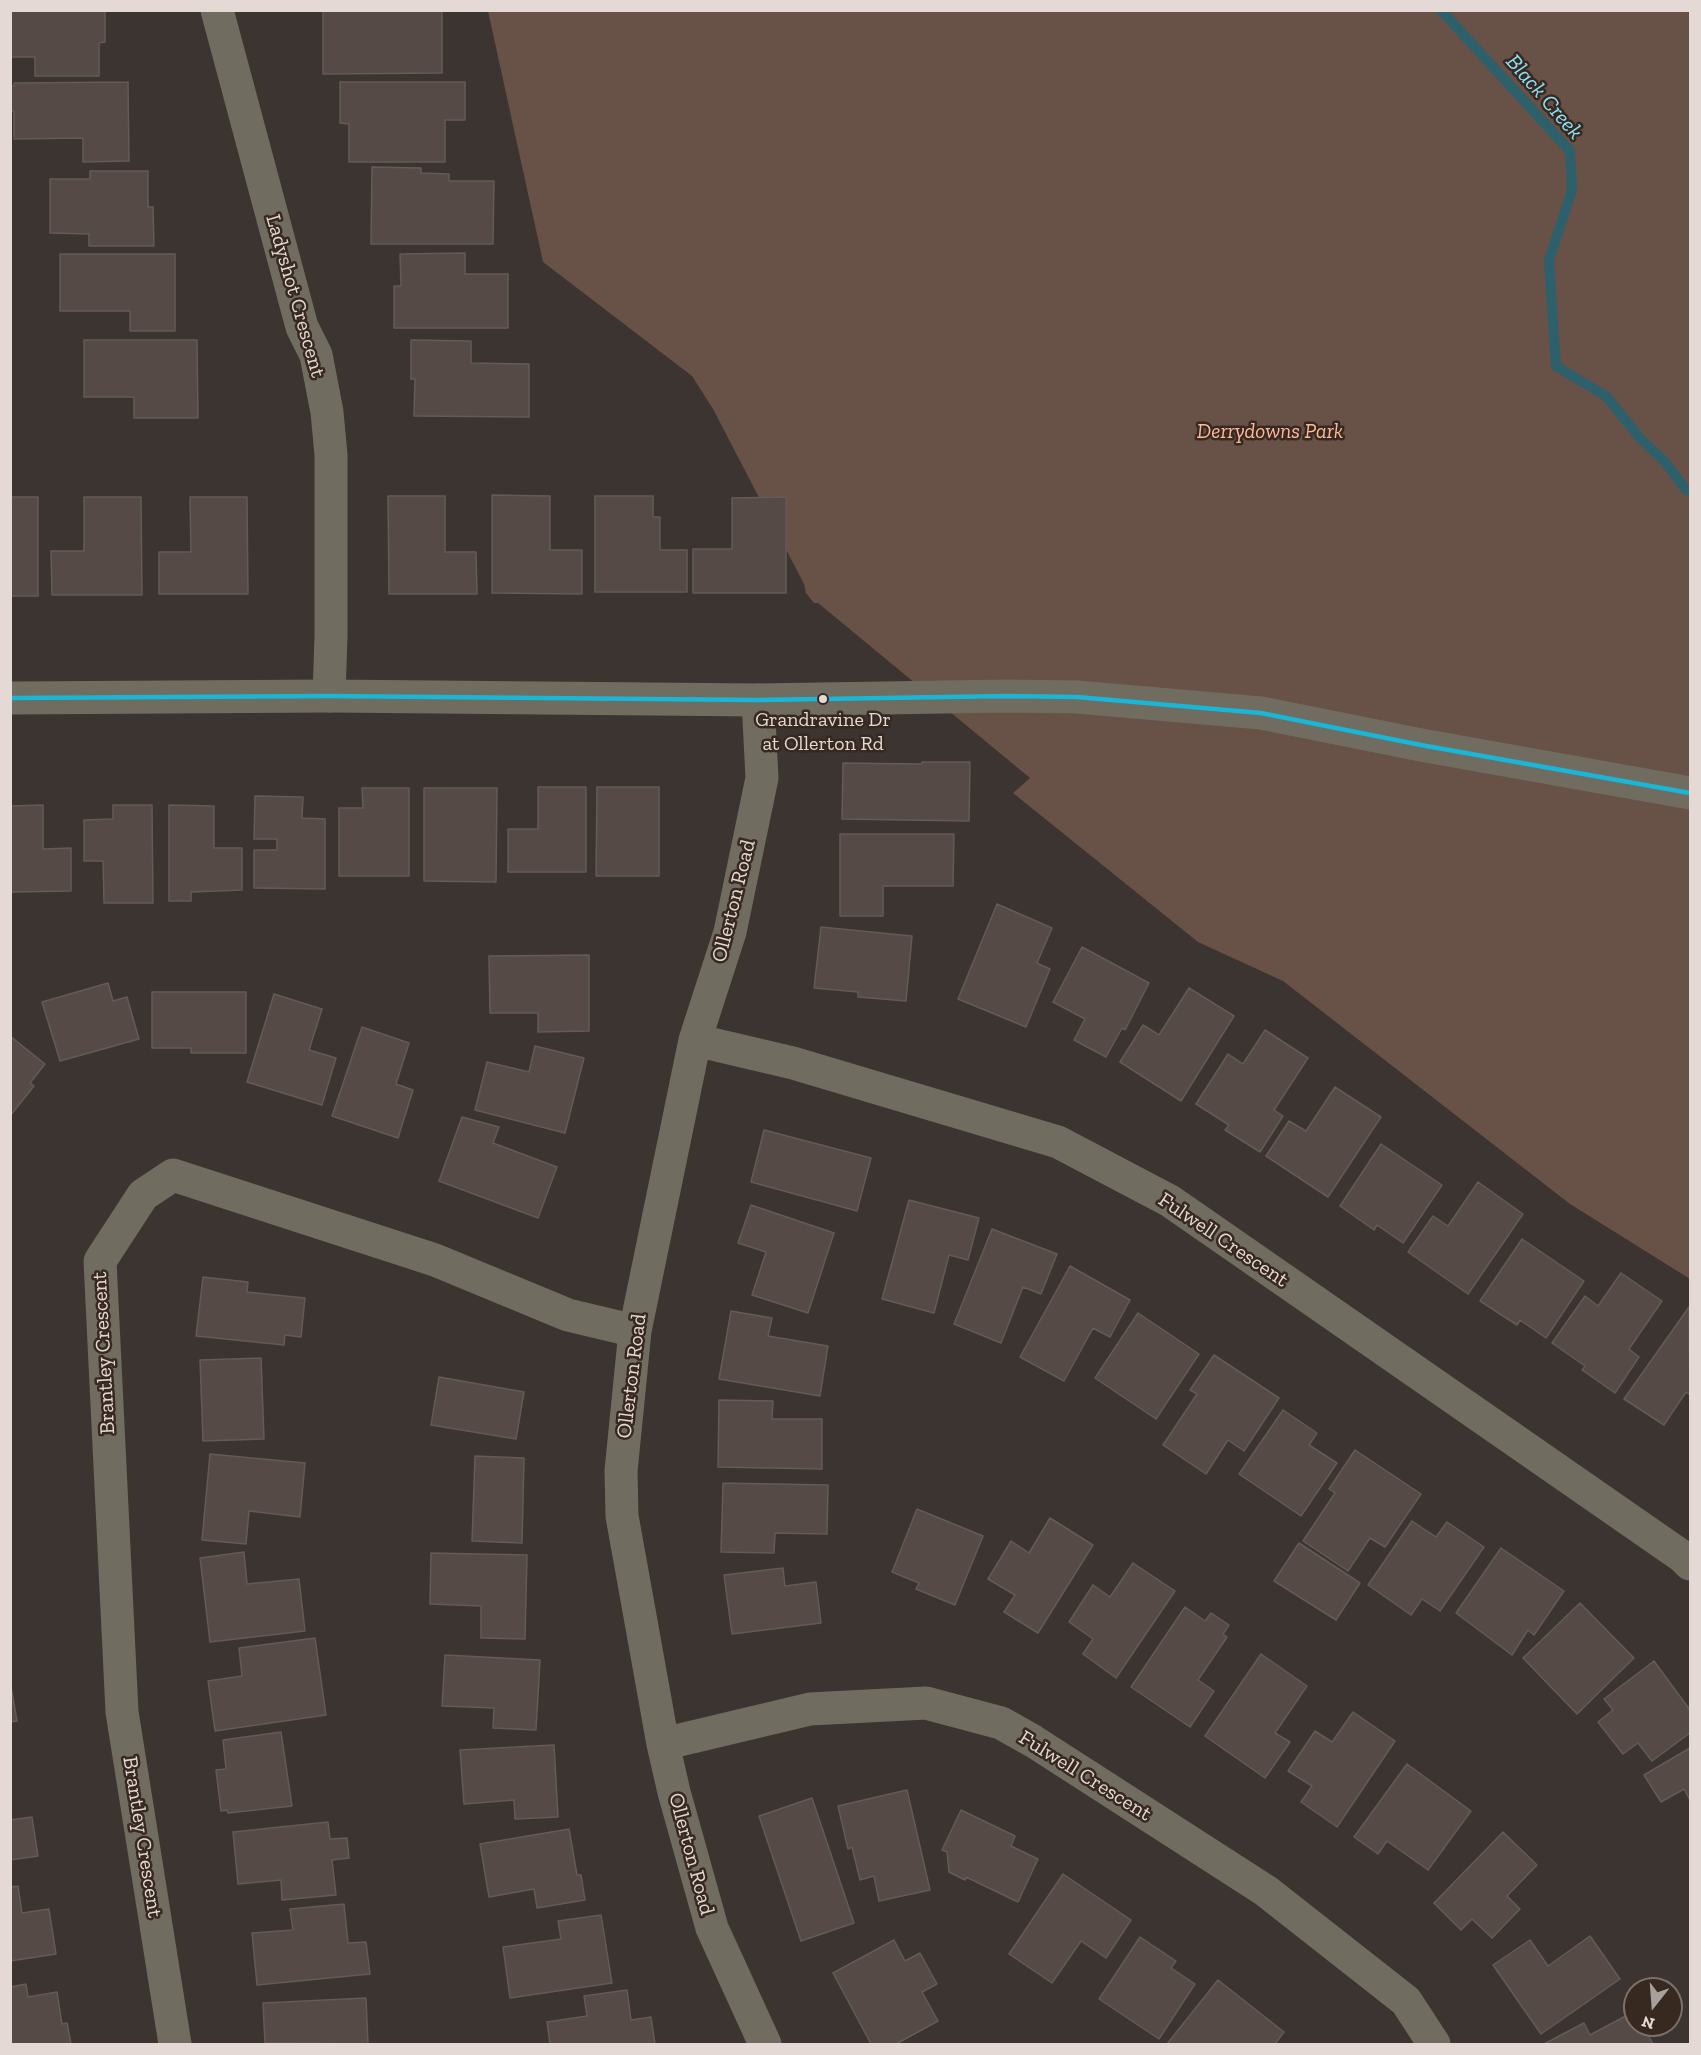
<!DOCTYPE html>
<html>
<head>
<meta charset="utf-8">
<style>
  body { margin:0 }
  #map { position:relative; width:1701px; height:2055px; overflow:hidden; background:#3c3430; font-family:"Zilla Slab",serif }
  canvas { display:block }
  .frame { position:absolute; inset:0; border:12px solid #e4d9d4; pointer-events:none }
  .north { position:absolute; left:1623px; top:1977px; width:60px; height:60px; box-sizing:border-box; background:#372820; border:2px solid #7c6f68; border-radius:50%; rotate:197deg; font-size:16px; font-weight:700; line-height:24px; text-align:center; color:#e4d9d4 }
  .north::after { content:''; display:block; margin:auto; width:21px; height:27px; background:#a99f9b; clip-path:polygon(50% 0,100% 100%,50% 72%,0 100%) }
</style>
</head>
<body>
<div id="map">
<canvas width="1701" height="2055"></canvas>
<div class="frame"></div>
<div class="north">N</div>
</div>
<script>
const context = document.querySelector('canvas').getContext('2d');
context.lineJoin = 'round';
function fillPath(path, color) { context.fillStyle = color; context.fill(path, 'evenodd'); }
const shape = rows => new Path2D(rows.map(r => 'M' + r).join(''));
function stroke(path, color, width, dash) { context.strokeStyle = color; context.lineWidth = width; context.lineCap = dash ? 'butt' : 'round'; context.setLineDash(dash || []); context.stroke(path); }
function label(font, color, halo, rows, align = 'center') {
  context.font = font + ' "Zilla Slab",serif'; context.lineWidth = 5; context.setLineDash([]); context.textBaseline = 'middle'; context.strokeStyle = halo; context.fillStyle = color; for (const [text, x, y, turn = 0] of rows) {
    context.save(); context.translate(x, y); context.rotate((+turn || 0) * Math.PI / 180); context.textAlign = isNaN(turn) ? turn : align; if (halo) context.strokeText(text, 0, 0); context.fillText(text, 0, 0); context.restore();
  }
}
const green = shape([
  [488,11,1690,11,1690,1279,1570,1204,1283,981,1198,942,1013,793,1030,778,818,603,814,603,806,593,804,584,713,409,692,376,543,262]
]);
const stream = shape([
  [1441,10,1570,151,1572,190,1549,260,1556,366,1606,396,1640,438,1666,463,1686,490]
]);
const building = shape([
  [10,10,105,10,105,42,99,43,99,76,35,76,35,57,10,57,10,10],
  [323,10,442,11,442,73,323,74,323,10],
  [128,82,129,161,83,162,83,138,14,139,14,111,10,111,10,86,14,86,14,83,128,82],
  [340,82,465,82,465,120,445,120,445,162,349,162,349,124,340,123,340,82],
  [372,167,421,168,421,173,449,174,449,181,494,181,493,244,371,244,372,167],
  [90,171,148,171,148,207,153,207,154,246,89,246,89,234,50,233,50,179,90,179,90,171],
  [465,253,465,274,508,274,508,328,394,328,394,286,401,286,400,254,465,253],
  [60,254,175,254,175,331,130,331,130,311,60,311,60,254],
  [84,340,197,340,198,418,134,418,134,397,84,397,84,340],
  [411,340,471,341,471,363,529,364,529,417,414,416,415,379,411,379,411,340],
  [492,495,550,496,550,550,582,550,582,594,492,593,492,495],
  [388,496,445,496,445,552,476,552,477,594,389,594,388,496],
  [595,496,653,496,653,517,660,517,660,550,687,550,687,592,595,592,595,496],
  [10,497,38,497,38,596,10,596,10,497],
  [84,497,141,497,142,595,52,595,51,551,84,551,84,497],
  [190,497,247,497,248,594,159,594,159,552,191,552,190,497],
  [786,497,786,593,693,593,693,549,732,549,732,498,786,497],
  [922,762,970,762,969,821,842,819,843,763,922,764,922,762],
  [538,787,586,787,586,872,508,872,508,829,538,829,538,787],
  [597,787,659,787,659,876,596,876,597,787],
  [362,788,409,788,409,876,339,876,339,808,363,808,362,788],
  [424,788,497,788,496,882,424,881,424,788],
  [255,796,303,797,302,818,325,819,325,889,254,888,254,850,277,850,277,839,254,839,255,796],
  [43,805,43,849,71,848,71,891,10,892,10,806,43,805],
  [113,805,152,805,153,903,104,903,103,861,84,861,84,820,113,819,113,805],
  [169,805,214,806,214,848,242,848,242,890,191,892,191,901,169,901,169,805],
  [840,834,954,834,953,886,883,886,883,916,840,916,840,834],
  [997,904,1052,928,1037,963,1050,969,1026,1027,958,999,997,904],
  [821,927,912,936,906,1001,858,997,858,992,814,988,821,927],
  [1082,947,1149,983,1125,1030,1122,1028,1106,1057,1074,1040,1085,1019,1053,1002,1082,947],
  [589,955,589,1031,538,1032,538,1013,490,1013,489,956,589,955],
  [108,983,113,1001,127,997,139,1039,60,1061,42,1002,108,983],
  [1189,988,1234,1016,1181,1101,1120,1062,1143,1025,1159,1035,1189,988],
  [152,992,246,992,246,1053,191,1053,191,1048,152,1048,152,992],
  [274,994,322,1009,309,1050,336,1058,322,1105,247,1082,274,994],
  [362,1027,409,1043,396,1084,413,1090,398,1138,332,1116,362,1027],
  [1265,1030,1308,1058,1274,1110,1283,1116,1260,1152,1225,1130,1229,1125,1196,1104,1228,1054,1243,1064,1265,1030],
  [10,1036,45,1064,30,1083,34,1086,10,1116,10,1036],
  [535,1046,584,1058,565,1133,475,1110,487,1062,529,1072,535,1046],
  [1335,1087,1381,1117,1328,1197,1266,1156,1289,1121,1306,1131,1335,1087],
  [462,1117,499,1127,493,1143,557,1167,538,1218,439,1181,462,1117],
  [764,1130,871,1158,857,1211,751,1182,764,1130],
  [1381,1144,1442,1185,1403,1243,1377,1225,1374,1230,1340,1206,1381,1144],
  [1478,1182,1523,1214,1468,1294,1408,1252,1433,1216,1448,1226,1478,1182],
  [909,1200,979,1218,968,1260,949,1255,934,1313,882,1299,909,1200],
  [751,1205,834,1233,808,1313,752,1295,766,1252,738,1243,751,1205],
  [992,1229,1057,1254,1041,1294,1023,1287,1001,1343,954,1324,992,1229],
  [1522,1239,1584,1281,1546,1338,1520,1320,1517,1325,1480,1301,1522,1239],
  [1070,1266,1130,1300,1110,1337,1093,1328,1064,1381,1020,1357,1070,1266],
  [1621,1273,1662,1301,1629,1349,1639,1357,1615,1393,1582,1370,1585,1366,1552,1343,1585,1296,1598,1306,1621,1273],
  [203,1277,248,1282,247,1292,305,1298,301,1337,285,1335,284,1345,196,1336,203,1277],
  [1689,1307,1690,1395,1686,1392,1664,1425,1624,1399,1689,1307],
  [731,1311,772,1318,768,1336,828,1346,820,1396,719,1379,731,1311],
  [1138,1313,1199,1354,1156,1419,1095,1378,1138,1313],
  [1214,1355,1279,1398,1244,1451,1228,1440,1206,1474,1163,1445,1197,1394,1190,1390,1214,1355],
  [261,1358,264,1439,203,1441,200,1360,261,1358],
  [439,1377,524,1392,516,1439,431,1425,439,1377],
  [719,1400,773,1401,772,1419,822,1419,822,1469,718,1467,719,1400],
  [1283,1410,1317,1433,1309,1445,1337,1463,1301,1516,1239,1474,1283,1410],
  [1355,1450,1421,1494,1385,1547,1370,1538,1348,1571,1303,1541,1335,1493,1329,1489,1355,1450],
  [210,1454,305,1463,300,1517,249,1511,246,1544,202,1540,210,1454],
  [475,1456,524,1458,522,1543,472,1541,475,1456],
  [723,1483,828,1485,827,1534,775,1533,774,1553,721,1552,723,1483],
  [917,1509,983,1536,955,1605,916,1589,919,1583,892,1572,917,1509],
  [1050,1518,1093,1545,1038,1633,1004,1612,1015,1595,988,1579,1011,1541,1029,1553,1050,1518],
  [1412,1521,1436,1537,1447,1522,1484,1547,1440,1611,1422,1599,1411,1615,1368,1585,1412,1521],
  [1299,1543,1360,1583,1336,1620,1274,1581,1299,1543],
  [1501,1548,1564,1591,1534,1635,1528,1630,1512,1655,1456,1613,1501,1548],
  [244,1552,247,1584,299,1579,305,1631,210,1642,200,1558,244,1552],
  [431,1553,527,1555,525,1639,481,1638,481,1606,430,1604,431,1553],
  [1133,1563,1175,1591,1116,1678,1083,1654,1093,1639,1069,1622,1093,1585,1110,1597,1133,1563],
  [783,1568,785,1586,816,1582,821,1623,732,1634,724,1575,783,1568],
  [1580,1603,1634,1658,1577,1714,1523,1658,1580,1603],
  [1185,1607,1205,1621,1211,1613,1229,1625,1223,1634,1227,1637,1198,1680,1214,1691,1190,1727,1131,1687,1185,1607],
  [315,1638,326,1715,215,1731,208,1681,242,1676,239,1648,315,1638],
  [1261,1654,1307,1686,1275,1733,1290,1742,1265,1778,1205,1736,1261,1654],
  [445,1655,540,1660,536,1730,493,1728,494,1708,442,1706,445,1655],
  [1654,1661,1690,1710,1690,1733,1652,1761,1638,1743,1623,1754,1598,1722,1613,1710,1604,1699,1654,1661],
  [10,1681,17,1721,10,1722,10,1681],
  [1353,1712,1395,1741,1337,1827,1301,1802,1312,1786,1288,1771,1315,1731,1332,1742,1353,1712],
  [281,1732,292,1806,228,1813,227,1810,221,1811,216,1770,226,1769,223,1740,281,1732],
  [554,1745,558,1817,515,1819,514,1800,464,1804,460,1750,554,1745],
  [1690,1748,1690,1800,1684,1789,1661,1802,1644,1775,1690,1748],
  [1407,1764,1471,1811,1428,1870,1387,1841,1378,1854,1354,1837,1407,1764],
  [907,1790,930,1890,879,1901,874,1876,860,1880,852,1847,848,1849,838,1806,907,1790],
  [812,1798,854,1923,801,1941,759,1816,812,1798],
  [961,1810,1015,1836,1011,1846,1038,1859,1018,1902,966,1877,965,1880,949,1872,947,1852,942,1850,961,1810],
  [32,1817,38,1856,10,1860,10,1820,32,1817],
  [328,1822,330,1839,347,1838,349,1858,332,1860,336,1895,282,1900,281,1880,238,1884,233,1832,328,1822],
  [569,1829,577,1875,581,1875,585,1900,537,1908,534,1889,489,1897,480,1844,569,1829],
  [1503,1832,1537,1865,1507,1896,1520,1909,1492,1938,1472,1919,1461,1930,1434,1903,1503,1832],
  [1063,1874,1131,1920,1106,1958,1081,1941,1052,1983,1009,1954,1063,1874],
  [18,1886,22,1913,49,1909,56,1954,10,1961,10,1887,18,1886],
  [344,1904,348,1943,366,1942,370,1974,257,1985,252,1933,293,1930,290,1909,344,1904],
  [601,1915,612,1983,510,1998,503,1947,561,1939,558,1921,601,1915],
  [1590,1936,1620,1979,1541,2034,1493,1965,1530,1940,1548,1966,1590,1936],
  [1140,1937,1176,1961,1171,1968,1195,1984,1159,2039,1099,1999,1140,1937],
  [894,1940,905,1961,920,1953,937,1984,922,1992,938,2021,896,2044,871,2044,833,1973,894,1940],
  [1218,1980,1284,2032,1275,2044,1167,2044,1218,1980],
  [26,1984,28,1997,57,1992,62,2024,67,2023,71,2044,10,2044,10,1987,26,1984],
  [627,1990,631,2020,651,2017,655,2044,550,2044,547,2022,587,2016,584,1996,627,1990],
  [366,1998,368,2044,265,2043,263,2003,366,1998],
  [1635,2011,1635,2025,1643,2025,1653,2044,1544,2044,1584,2023,1590,2035,1635,2011]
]);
const minor = shape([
  [217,10,302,327,316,355,327,412,331,455,331,636,329,696],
  [758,700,762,778,730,932,695,1040,635,1331,621,1471,622,1516,663,1744,674,1792,712,1928,765,2044],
  [695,1040,793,1063,1058,1142,1170,1201,1683,1557,1690,1564],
  [663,1744,810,1709,926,1703,1001,1723,1033,1741,1266,1891,1406,2001,1434,2044],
  [175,2044,122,1712,100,1261,143,1195,173,1175,435,1260,568,1315,635,1331]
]);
const tertiary = shape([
  [10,698,329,696,758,700,1007,696,1077,697,1261,713,1421,745,1690,793]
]);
const bus1 = shape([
  [10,698,329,696,758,700,1007,696,1077,697,1261,713,1421,745,1690,793]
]);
const markers = [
  [823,699,5,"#e4d9d4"]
];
const busNames = [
  ["Grandravine Dr",823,720],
  ["at Ollerton Rd",823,744]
];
const streetNames = [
  ["Ladyshot Crescent",295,296,74],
  ["Ollerton Road",734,901,-76],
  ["Fulwell Crescent",1223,1240,34],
  ["Brantley Crescent",104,1353,-93],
  ["Ollerton Road",632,1376,-83],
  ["Fulwell Crescent",1085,1776,32],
  ["Brantley Crescent",142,1837,81],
  ["Ollerton Road",691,1854,75]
];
const parkNames = [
  ["Derrydowns Park",1270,432]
];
const waterNames = [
  ["Black Creek",1544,97,49]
];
fillPath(green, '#685146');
stroke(stream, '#2d606b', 10);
fillPath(building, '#564a46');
stroke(building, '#625b58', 1.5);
stroke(minor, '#706c60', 33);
stroke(tertiary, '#706c60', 33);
stroke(bus1, '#1ab6d8', 4.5);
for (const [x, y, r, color] of markers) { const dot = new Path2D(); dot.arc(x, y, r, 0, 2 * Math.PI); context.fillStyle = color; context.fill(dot); stroke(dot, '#372820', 2); }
label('20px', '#e4d9d4', '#372820', busNames);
label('21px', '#e4d9d4', '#372820', streetNames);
label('italic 21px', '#ffb99a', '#372820', parkNames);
label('italic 22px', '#89e3f9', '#372820', waterNames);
</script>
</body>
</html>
